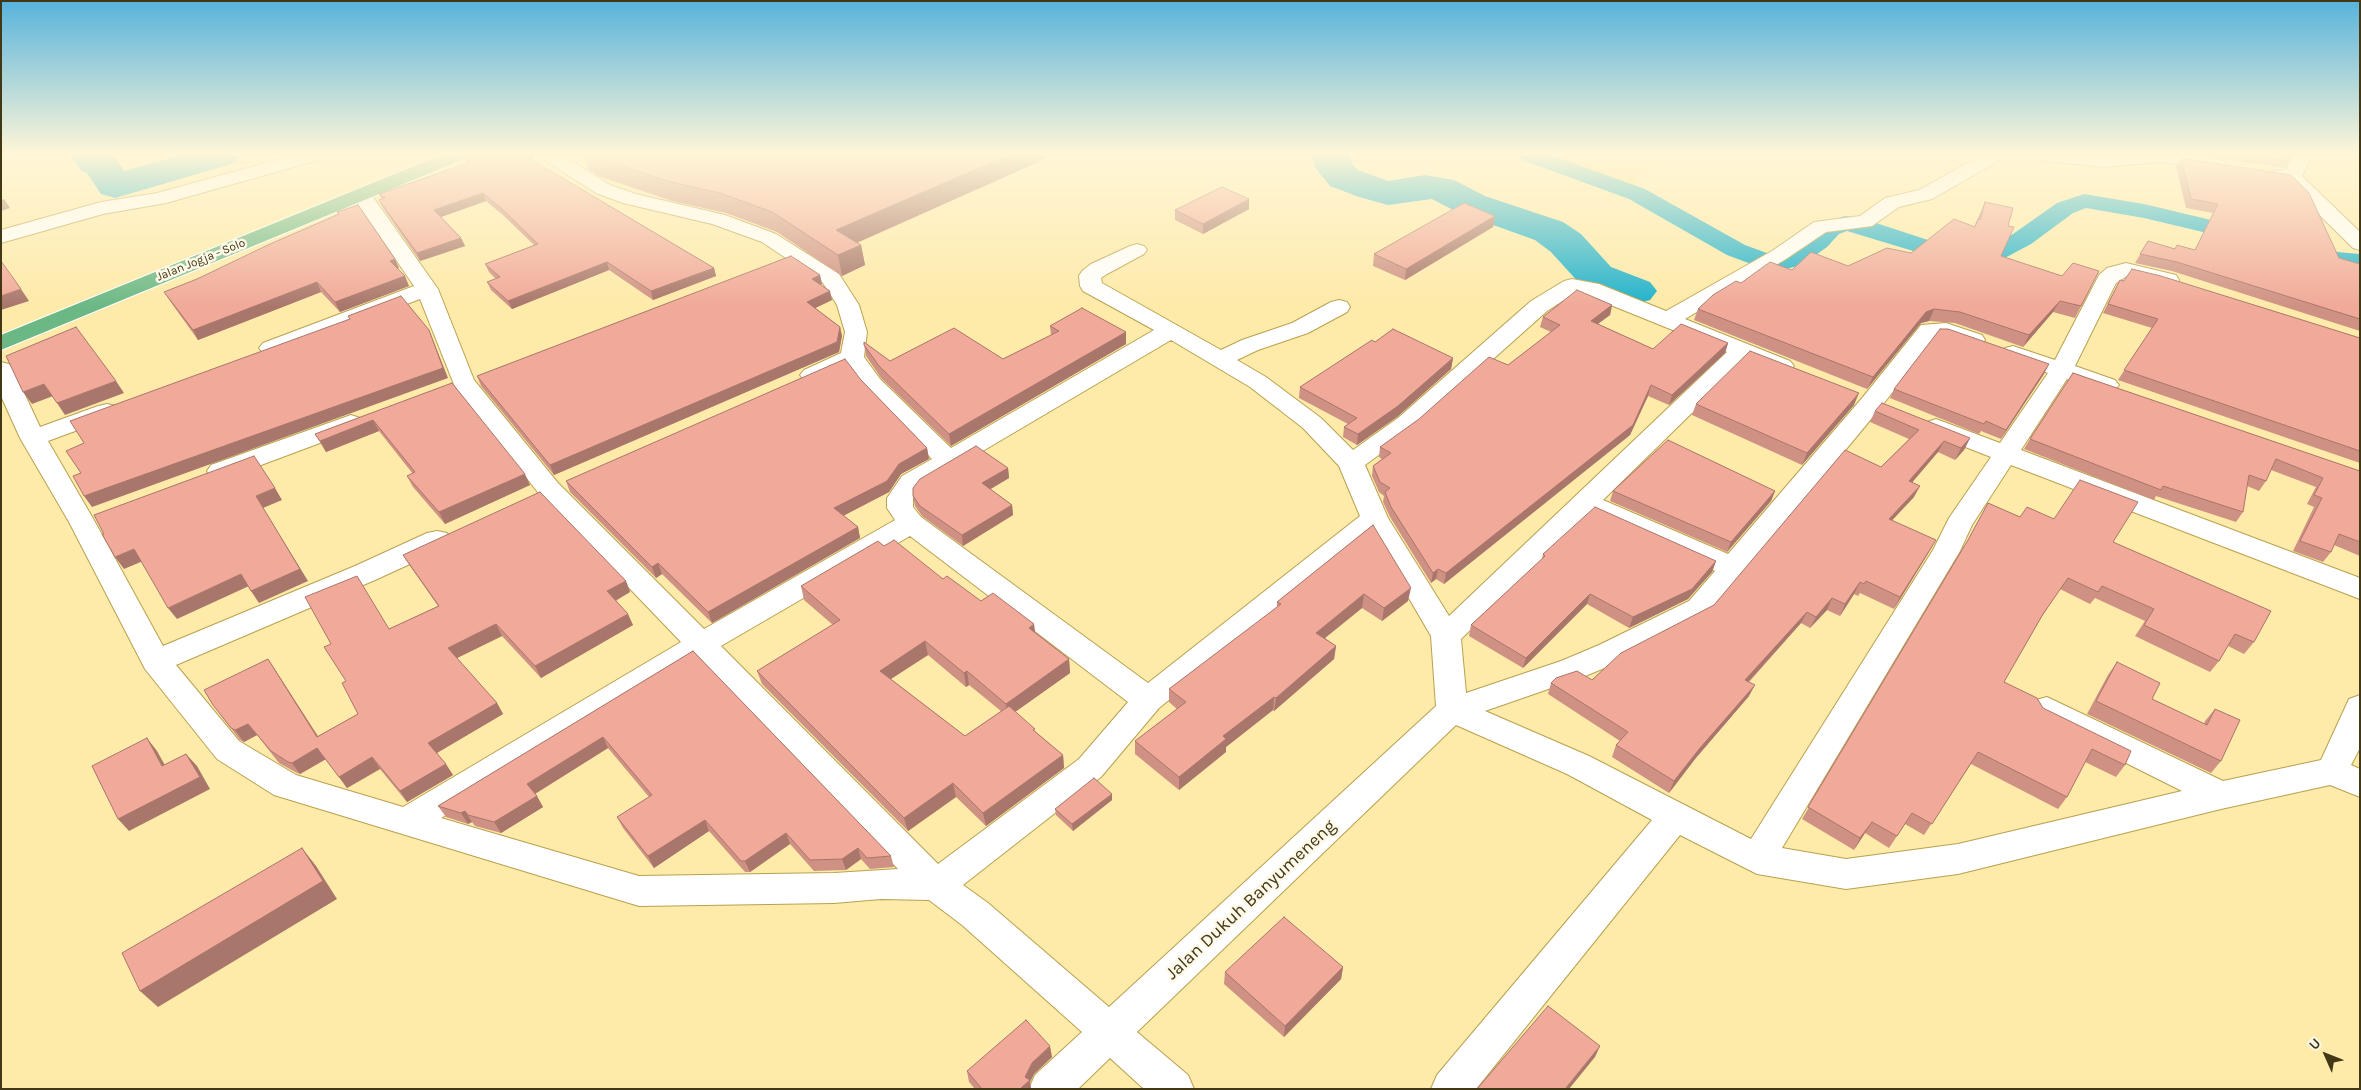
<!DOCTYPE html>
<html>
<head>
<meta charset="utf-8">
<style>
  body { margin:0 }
  #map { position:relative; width:2361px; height:1090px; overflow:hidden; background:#feeaa9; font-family:Karla,sans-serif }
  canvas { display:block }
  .frame { position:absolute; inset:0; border:2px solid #423815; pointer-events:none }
  .north { position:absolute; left:2301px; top:1030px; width:50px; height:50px; -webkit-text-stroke:4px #fdf8e8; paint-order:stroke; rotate:314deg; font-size:14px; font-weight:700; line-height:20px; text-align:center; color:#423815 }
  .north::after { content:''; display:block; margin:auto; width:18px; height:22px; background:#423815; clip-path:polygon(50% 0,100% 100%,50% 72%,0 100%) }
</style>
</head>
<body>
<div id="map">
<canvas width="2361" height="1090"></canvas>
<div class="frame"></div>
<div class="north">U</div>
</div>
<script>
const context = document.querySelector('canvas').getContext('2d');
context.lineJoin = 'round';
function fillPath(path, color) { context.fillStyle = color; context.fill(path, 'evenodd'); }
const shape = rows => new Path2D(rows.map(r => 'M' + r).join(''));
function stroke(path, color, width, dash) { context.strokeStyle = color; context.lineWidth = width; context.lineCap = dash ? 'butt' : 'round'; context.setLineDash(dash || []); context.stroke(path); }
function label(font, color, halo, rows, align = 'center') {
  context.font = font + ' Karla,sans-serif'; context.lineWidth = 5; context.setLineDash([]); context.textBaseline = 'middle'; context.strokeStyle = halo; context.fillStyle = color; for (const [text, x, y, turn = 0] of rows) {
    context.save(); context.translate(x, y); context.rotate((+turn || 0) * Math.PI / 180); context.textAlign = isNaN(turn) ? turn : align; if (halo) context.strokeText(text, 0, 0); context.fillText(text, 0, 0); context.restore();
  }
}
const built = shape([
  [1538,155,1668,155,1628,189]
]);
const canal = shape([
  [1519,155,1550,155,1645,189,1745,245,1775,256,1792,249,1809,237,1821,224,1845,216,1867,220,1937,243,1987,248,2013,234,2057,203,2084,194,2144,204,2249,229,2258,231,2261,236,2258,241,2249,243,2144,218,2086,208,2073,213,2031,244,2001,260,1992,262,1979,263,1933,257,1847,231,1839,234,1827,247,1810,259,1794,267,1773,272,1727,255,1629,199,1522,160,1519,155],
  [2303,243,2337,252,2360,254,2360,269,2336,266,2294,255,2291,250,2294,245,2303,243]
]);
const river = shape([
  [69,155,108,155,115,157,124,171,182,155,241,155,235,163,115,198,101,194,87,173,82,171,69,155],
  [1312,155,1350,155,1353,165,1358,170,1388,181,1425,175,1454,180,1485,196,1563,222,1581,234,1611,267,1650,282,1657,291,1650,300,1635,304,1581,285,1551,252,1535,240,1457,212,1432,199,1388,205,1359,197,1330,186,1316,169,1312,155]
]);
const minor = shape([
  [295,155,324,155,322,159,166,203,103,214,1,243,1,230,101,202,157,193,295,155],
  [541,155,563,155,610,185,636,194,725,215,776,234,839,274,859,305,867,332,864,357,880,379,951,448,1154,330,1083,291,1080,286,1079,276,1082,271,1091,264,1130,246,1137,244,1144,246,1147,250,1144,254,1107,274,1101,278,1102,283,1221,350,1242,340,1292,323,1331,302,1339,300,1347,302,1350,307,1347,312,1308,333,1258,350,1237,360,1266,377,1321,418,1353,450,1398,418,1531,301,1564,281,1572,279,1599,284,1666,311,1772,251,1814,222,1860,216,1885,198,1919,190,1982,155,2004,155,2002,159,1932,199,1899,207,1872,226,1826,232,1786,259,1685,319,1790,361,1794,366,1790,371,1782,373,1746,360,1603,500,1728,554,1863,397,1921,325,1946,323,1982,335,1985,340,1982,345,1974,347,1944,337,1935,337,1881,407,1709,615,1621,661,1583,677,1485,711,1589,756,1751,839,1933,550,1949,518,1991,457,1927,432,1924,427,1927,422,1936,419,2000,443,2048,373,2005,358,2001,353,2005,348,2013,346,2055,360,2099,275,2107,268,2126,263,2176,275,2179,280,2176,285,2168,286,2127,276,2116,283,2075,366,2115,380,2119,385,2115,390,2107,392,2067,379,2021,450,2360,578,2360,599,2011,465,1972,525,1960,551,1782,848,1846,859,1958,844,2182,791,2036,718,2031,709,2036,700,2047,697,2223,781,2321,760,2349,699,2360,695,2360,748,2351,765,2360,769,2360,797,2330,785,2221,809,1958,874,1846,889,1757,874,1680,835,1476,1089,1431,1089,1437,1075,1652,820,1567,774,1456,725,1137,1032,1188,1075,1194,1089,1144,1089,1110,1058,1078,1089,1029,1089,1035,1075,1082,1032,962,925,929,900,881,899,834,903,639,906,274,795,217,759,145,669,69,522,20,438,1,396,1,362,9,364,13,369,40,427,98,406,107,404,116,406,119,411,116,416,48,441,95,522,163,646,355,566,427,533,437,531,447,533,451,540,447,547,375,580,176,665,239,741,296,775,403,807,681,642,540,495,455,387,420,299,279,353,271,355,263,353,259,348,263,343,414,286,351,194,354,190,361,188,368,190,438,289,474,380,558,483,704,629,895,520,887,508,887,498,902,476,932,459,864,389,848,368,812,382,804,380,800,375,804,370,841,353,845,332,837,305,823,283,762,242,712,224,623,203,596,193,543,159,541,155],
  [1575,293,1586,295,1727,352,1449,616,1388,518,1365,465,1416,428,1547,311,1575,293],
  [1171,340,1250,387,1303,428,1339,466,1360,516,1148,683,921,517,913,507,913,498,920,488,1171,340],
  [1589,514,1715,571,1689,601,1599,645,1561,661,1466,693,1461,639,1589,514],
  [1372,535,1431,636,1436,706,1109,1007,988,903,963,885,1101,777,1159,708,1372,535],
  [910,536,1128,702,1079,759,938,864,721,646,910,536],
  [698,660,898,869,834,873,639,876,441,818,698,660],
  [2038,155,2188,155,2224,161,2226,165,2224,169,2217,171,2160,162,2105,167,2047,161,2040,159,2038,155],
  [2294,155,2312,155,2302,176,2360,232,2360,250,2353,248,2286,182,2274,179,2271,175,2274,171,2286,170,2294,155],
  [351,415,360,418,363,423,360,428,229,477,220,479,211,477,207,471,211,465,351,415]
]);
const highway = shape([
  [441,155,466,155,464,159,1,350,1,335,441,155]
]);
const wall = shape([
  [584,155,1054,155,857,243,861,245,865,265,842,276,777,232,726,213,672,201,601,177,589,170],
  [2199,155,2293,155,2285,168],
  [465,158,532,160,714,268,716,276,653,300,609,270,512,309,491,290,487,282,496,279,489,272,485,264,534,245,504,216,486,201,441,217,461,238,465,246,420,261,383,208,379,200,382,199,379,194,467,163],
  [2181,158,2339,258,2360,264,2360,331,2172,271,2135,263,2148,241,2175,249,2195,250,2213,213,2186,208,2176,166],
  [1985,202,2001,256,2062,276,2099,271,2075,318,2053,312,2023,347,1955,323,1929,321,1921,323,1867,389,1694,320,1698,309,1741,283,1792,270,1848,266,1911,253,1974,227],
  [1249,209,1203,234,1175,220,1175,210],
  [337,212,399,268,398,269,409,286,340,312,321,292,198,340,170,301,164,292,197,279,339,215],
  [1495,216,1493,227,1405,280,1373,266,1374,254],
  [820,275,822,284,820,285,832,300,815,308,840,327,842,336,839,352,554,475,481,386,477,376],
  [2120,280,2360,338,2360,463,2118,380,2152,328,2103,313],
  [1612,305,1610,315,1598,324,1653,349,1728,343,1725,353,1669,405,1648,396,1630,435,1444,584,1436,579,1431,583,1390,517,1383,502,1384,496,1379,492,1372,476,1373,466,1382,459,1379,457,1380,447,1508,365,1551,332,1540,327,1543,317],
  [1050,326,1126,332,1126,344,951,446,881,378,866,356,864,345,890,361,1003,359,1051,335],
  [1375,342,1453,358,1451,369,1397,417,1357,445,1343,437,1344,427,1348,424,1299,398,1300,387],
  [2073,373,2360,471,2360,556,2334,545,2331,552,2323,562,2293,551,2314,507,2307,504,2316,487,2271,470,2266,481,2259,491,2247,486,2243,512,2236,522,2156,496,2154,500,2024,449,2030,439],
  [2044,374,2001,439,1981,431,1979,434,1890,398,1894,389],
  [861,380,927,448,929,459,901,474,889,492,843,516,858,527,860,538,712,623,662,574,656,578,570,492,566,481],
  [452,383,530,485,445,524,413,487,407,476,413,474,379,431,326,452,315,434],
  [1696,404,1854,405,1802,465,1692,415],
  [1875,411,1970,438,1964,450,1955,460,1938,452,1912,482,1914,497,1892,520,1929,552,1894,609,1860,593,1858,596,1854,594,1840,616,1827,610,1810,628,1801,623,1749,682,1749,696,1695,759,1669,793,1612,757,1616,745,1620,741,1548,694,1551,683,1592,680,1714,605,1881,467,1909,439,1870,422],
  [1008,468,1009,478,990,489,1012,505,1013,515,963,546,922,516,915,506,913,496],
  [1613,491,1775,491,1771,501,1727,552,1610,501],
  [1988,503,2020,517,2054,519,2113,542,2254,642,2244,654,2228,646,2219,661,2210,672,2135,636,2145,621,2095,598,2090,604,2060,589,2041,618,2004,682,2043,708,2125,765,2116,777,2085,762,2067,797,2058,809,1971,764,1924,835,1905,824,1889,848,1865,833,1854,850,1802,819,1965,546],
  [1373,525,1408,601,1382,621,1362,608,1325,638,1336,646,1334,659,1274,711,1273,710,1226,747,1226,752,1179,790,1135,754,1135,741,1177,709,1169,702,1169,689,1277,608,1277,602],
  [884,546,943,579,1035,632,1069,659,1070,673,1015,712,1036,732,1063,755,1064,768,986,826,956,797,908,831,762,684,757,671,833,625,804,600,801,586],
  [928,655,966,687,969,685,1001,711,965,736,891,679],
  [1543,554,1716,561,1712,572,1688,599,1629,628,1587,604,1523,668,1469,636,1471,625,1542,559],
  [403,555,626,581,630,592,616,600,633,625,541,678,502,636,457,658,497,703,503,714,437,753,453,775,407,802,380,769,347,788,326,759,300,774,297,773,279,763,257,735,244,742,240,740,213,705,268,659,318,736,358,714,346,681,389,629,438,606,410,566],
  [693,651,891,856,894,867,870,869,861,859,846,870,814,871,790,844,750,872,745,872,709,831,654,868,623,828,617,817,649,797,608,748,535,794,543,807,501,833,475,826,472,822,468,824,446,817,438,806],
  [2117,662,2152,699,2204,724,2205,721,2215,709,2221,761,2211,773,2087,714,2108,675],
  [1112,800,1073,831,1056,815,1055,809],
  [1343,967,1341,979,1284,1037,1224,984,1225,972],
  [1052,1057,1034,1074,1030,1082,1031,1089,975,1089,969,1082,967,1071]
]);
const shadedWall = shape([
  [528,155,534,155,530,165,527,157],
  [1009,155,1054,155,840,250,836,230],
  [483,193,486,201,438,218,434,210],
  [4,199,10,208,1,211,1,200],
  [1249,199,1249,209,1203,234,1203,224],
  [1495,216,1493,227,1405,280,1406,269],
  [461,238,465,246,420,261,417,253],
  [861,245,865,265,842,276,838,255],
  [395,259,399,268,394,270,390,261],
  [607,262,609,270,512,309,508,301],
  [714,268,716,276,653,300,651,291],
  [820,275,822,284,814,288,812,279],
  [405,276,409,286,340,312,335,302],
  [317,282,321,292,198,340,193,330],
  [21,289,29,301,1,310,1,296],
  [830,291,832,300,809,311,807,302],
  [2060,301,2053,312,2023,347,2029,335],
  [1612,305,1610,315,1588,331,1591,321],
  [1934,309,1929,321,1921,323,1867,389,1873,377,1926,312],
  [840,327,842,336,839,352,554,475,550,465],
  [429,330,433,340,448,378,92,507,84,496],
  [1126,332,1126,344,951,446,949,434],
  [1728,343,1725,353,1669,405,1672,395],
  [1453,358,1451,369,1397,417,1357,445,1358,434],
  [2049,364,2044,374,2001,439,2006,430],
  [116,381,124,393,65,415,57,403],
  [44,384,53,396,32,404,23,392],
  [1651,385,1648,396,1630,435,1444,584,1446,573],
  [1859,393,1854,405,1802,465,1807,453],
  [373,420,379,431,326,452,320,441],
  [1970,438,1964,450,1955,460,1961,448],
  [1944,441,1938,452,1904,492,1909,481],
  [927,448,929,459,901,474,889,492,837,519,834,508,899,464],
  [1008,468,1009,478,984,493,982,483],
  [525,474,530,485,445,524,439,512],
  [1920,486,1914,497,1883,530,1889,519],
  [275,488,282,500,263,508,308,581,259,603,251,591,256,496],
  [1775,491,1771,501,1727,552,1731,542],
  [1012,505,1013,515,963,546,962,535],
  [858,527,860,538,712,623,708,612],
  [1936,540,1929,552,1894,609,1900,597],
  [134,549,143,561,124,569,115,557],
  [1716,561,1712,572,1688,599,1629,628,1633,617],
  [658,563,662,574,656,578,652,567],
  [1438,569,1436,579,1431,583,1433,573],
  [241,574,249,586,177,619,168,608],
  [626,581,630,592,612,603,607,591],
  [1860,582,1854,594,1840,616,1845,604],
  [1411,588,1408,601,1382,621,1384,608],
  [1364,594,1362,608,1315,646,1316,633],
  [1590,594,1587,604,1523,668,1526,658],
  [1832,598,1827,610,1810,628,1816,617],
  [1807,612,1801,623,1740,691,1745,680],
  [628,614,633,625,541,678,535,666],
  [496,624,502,636,455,659,448,648],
  [1034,624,1036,638,1029,628],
  [925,641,928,655,883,684,880,671],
  [1336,646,1334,659,1274,711,1276,698],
  [268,659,276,671,325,748,317,737],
  [1069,659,1070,673,1008,717,1006,704],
  [967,671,969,685,966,687,964,673],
  [1755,685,1749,696,1695,759,1669,793,1674,781,1700,748],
  [1274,697,1273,710,1226,747,1226,752,1179,790,1179,777,1223,736],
  [497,703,503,714,435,754,428,743],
  [248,724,257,735,244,742,235,730],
  [603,737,608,748,533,795,527,784],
  [147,738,157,751,172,778,162,766],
  [317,748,326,759,300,774,292,763],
  [186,754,197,766,210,789,129,831,118,819],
  [1063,755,1064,768,986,826,983,813],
  [372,757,380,769,347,788,339,777],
  [446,764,453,775,407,802,400,791],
  [953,783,956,797,908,831,904,818],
  [1112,794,1112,800,1073,831,1072,824],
  [537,796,543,807,501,833,494,822],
  [465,811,472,822,468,824,461,813],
  [705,820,709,831,654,868,648,856],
  [1872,822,1865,833,1854,850,1860,838],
  [786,833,790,844,750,872,745,861],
  [302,848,316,866,337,899,158,1007,140,991],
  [858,848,861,859,846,870,842,859],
  [1343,967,1341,979,1284,1037,1285,1026],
  [1050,1046,1052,1057,1034,1074,1030,1082,1031,1089,1020,1089,1032,1063],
  [1600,1046,1595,1057,1569,1089,1565,1089]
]);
const building = shape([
  [475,155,528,155,527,157,714,268,651,291,607,262,508,301,487,282,500,277,485,264,538,244,501,208,483,193,434,210,461,238,417,253,379,200,385,198,379,194,471,162,465,158,475,155],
  [590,155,1009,155,836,230,861,245,838,255,772,212,720,193,667,181,595,157,590,155],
  [2251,155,2293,155,2290,161,2251,155],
  [2181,158,2291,175,2309,193,2339,258,2360,264,2360,319,2177,262,2140,254,2148,241,2175,249,2177,245,2195,250,2218,204,2191,199,2181,158],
  [1222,187,1249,199,1203,224,1175,210,1222,187],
  [1985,202,2013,208,2008,226,2014,227,2001,256,2062,276,2073,263,2099,271,2081,306,2060,301,2029,335,1960,312,1934,309,1926,312,1873,377,1698,309,1713,295,1736,281,1741,283,1770,262,1792,270,1811,252,1848,266,1887,248,1911,253,1954,219,1975,227,1978,219,1980,220,1985,202],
  [1464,203,1495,216,1406,269,1374,254,1464,203],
  [358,205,395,259,390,261,405,276,335,302,317,282,193,330,164,292,197,279,270,244,339,214,337,212,358,205],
  [791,256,820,275,812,279,830,291,807,302,840,327,837,342,550,465,477,376,791,256],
  [1,261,21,289,1,296,1,261],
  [2132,269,2161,276,2360,338,2360,451,2124,370,2158,319,2108,304,2120,280,2124,281,2132,269],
  [1577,290,1612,305,1591,321,1653,349,1681,324,1728,343,1672,395,1651,385,1633,425,1446,573,1438,569,1433,573,1391,507,1385,492,1390,488,1380,482,1373,466,1391,453,1380,447,1419,419,1489,357,1508,365,1560,325,1543,317,1577,290],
  [401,296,429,330,443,368,84,496,73,476,81,473,66,451,84,443,70,421,350,319,348,316,401,296],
  [1082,308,1126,332,949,434,879,366,864,345,864,342,890,361,954,328,1003,359,1059,331,1050,326,1082,308],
  [76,327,116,381,57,403,44,384,23,392,6,356,76,327],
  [1393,329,1453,358,1398,406,1358,434,1344,427,1357,418,1300,387,1372,340,1375,342,1393,329],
  [1940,329,1948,329,2049,364,2006,430,1986,421,1984,424,1894,389,1940,329],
  [1750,351,1859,393,1807,453,1696,404,1750,351],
  [845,359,861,380,927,448,899,464,887,481,834,508,858,527,708,612,658,563,652,567,566,481,845,359],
  [2073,373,2360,471,2360,542,2339,534,2331,552,2300,541,2322,498,2314,495,2323,478,2276,459,2266,481,2249,475,2243,512,2163,486,2161,490,2030,439,2073,373],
  [452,383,525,474,439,512,407,476,415,472,373,420,320,441,315,434,452,383],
  [1882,403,1970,438,1961,448,1944,441,1909,481,1920,486,1889,519,1936,540,1900,597,1866,581,1864,584,1860,582,1845,604,1832,598,1816,617,1807,612,1745,680,1755,685,1700,748,1674,781,1616,745,1628,732,1551,683,1556,678,1577,671,1592,680,1621,653,1714,605,1845,450,1881,467,1919,430,1875,411,1882,403],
  [1668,440,1775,491,1731,542,1613,491,1668,440],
  [976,446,1008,468,982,483,1012,505,962,535,920,506,913,496,913,488,920,479,976,446],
  [254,456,275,488,256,496,300,569,251,591,241,574,168,608,134,549,115,557,102,534,104,534,94,515,254,456],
  [2080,480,2138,502,2113,542,2271,611,2254,642,2235,634,2219,661,2144,625,2154,609,2102,586,2098,592,2068,578,2043,614,2004,682,2037,698,2043,708,2131,751,2125,765,2092,749,2067,797,1978,752,1932,824,1912,813,1897,836,1872,822,1860,838,1808,807,1968,540,1988,503,2020,517,2027,507,2054,519,2080,480],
  [540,492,626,581,607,591,628,614,535,666,496,624,448,648,497,703,428,743,446,764,400,791,372,757,339,777,317,748,292,763,288,762,271,751,248,724,235,730,231,728,213,705,204,690,268,659,317,737,358,714,342,683,346,681,324,647,331,644,305,597,357,576,389,629,439,606,403,555,540,492],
  [1595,507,1716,561,1692,589,1633,617,1590,594,1526,658,1471,625,1545,556,1543,554,1595,507],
  [1373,525,1411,588,1384,608,1364,594,1316,633,1336,646,1276,698,1274,697,1223,736,1226,739,1179,777,1135,741,1186,702,1169,689,1281,604,1277,602,1373,525],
  [894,540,943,579,947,576,981,601,993,593,1034,624,1029,628,1069,659,1006,704,967,671,964,673,925,641,880,671,965,736,1009,706,1035,729,1033,730,1063,755,983,813,953,783,904,818,757,671,840,620,801,586,878,541,884,546,894,540],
  [693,651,891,856,867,858,858,848,842,859,810,860,786,833,745,861,741,861,705,820,648,856,617,817,652,795,603,737,527,784,537,796,494,822,468,815,465,811,461,813,438,806,693,651],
  [2117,662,2160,683,2152,699,2207,725,2215,709,2240,720,2221,761,2096,701,2117,662],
  [147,738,162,766,186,754,200,777,118,819,92,766,147,738],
  [1094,778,1112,794,1072,824,1055,809,1094,778],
  [302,848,323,881,140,991,122,953,302,848],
  [1284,917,1343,967,1285,1026,1225,972,1284,917],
  [1548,1006,1600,1046,1565,1089,1477,1089,1548,1006],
  [1026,1020,1050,1046,1032,1063,1025,1077,1030,1080,1020,1089,982,1089,967,1071,1026,1020]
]);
const farStreetnames = [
  ["Jalan Jogja - Solo",201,260,-22]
];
const nearStreetnames = [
  ["Jalan Dukuh Banyumeneng",1251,900,-43]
];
fillPath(built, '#fce184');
fillPath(canal, '#1fb1cb');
fillPath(river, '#1fb1cb');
stroke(minor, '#b8a14e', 2);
stroke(highway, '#fff', 2);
fillPath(minor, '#fff');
fillPath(highway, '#6bb885');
fillPath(wall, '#cf9184');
fillPath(shadedWall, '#a9766b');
fillPath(building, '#f1a999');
stroke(building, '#a9766b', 1);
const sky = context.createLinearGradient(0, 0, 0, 307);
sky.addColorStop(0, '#57b3dc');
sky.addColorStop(0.5, '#fff6d8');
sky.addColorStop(1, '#fff6d800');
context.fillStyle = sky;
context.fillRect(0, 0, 2361, 307);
label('12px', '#423815', '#fdf8e8', farStreetnames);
label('18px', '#423815', '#fdf8e8', nearStreetnames);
</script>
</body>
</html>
